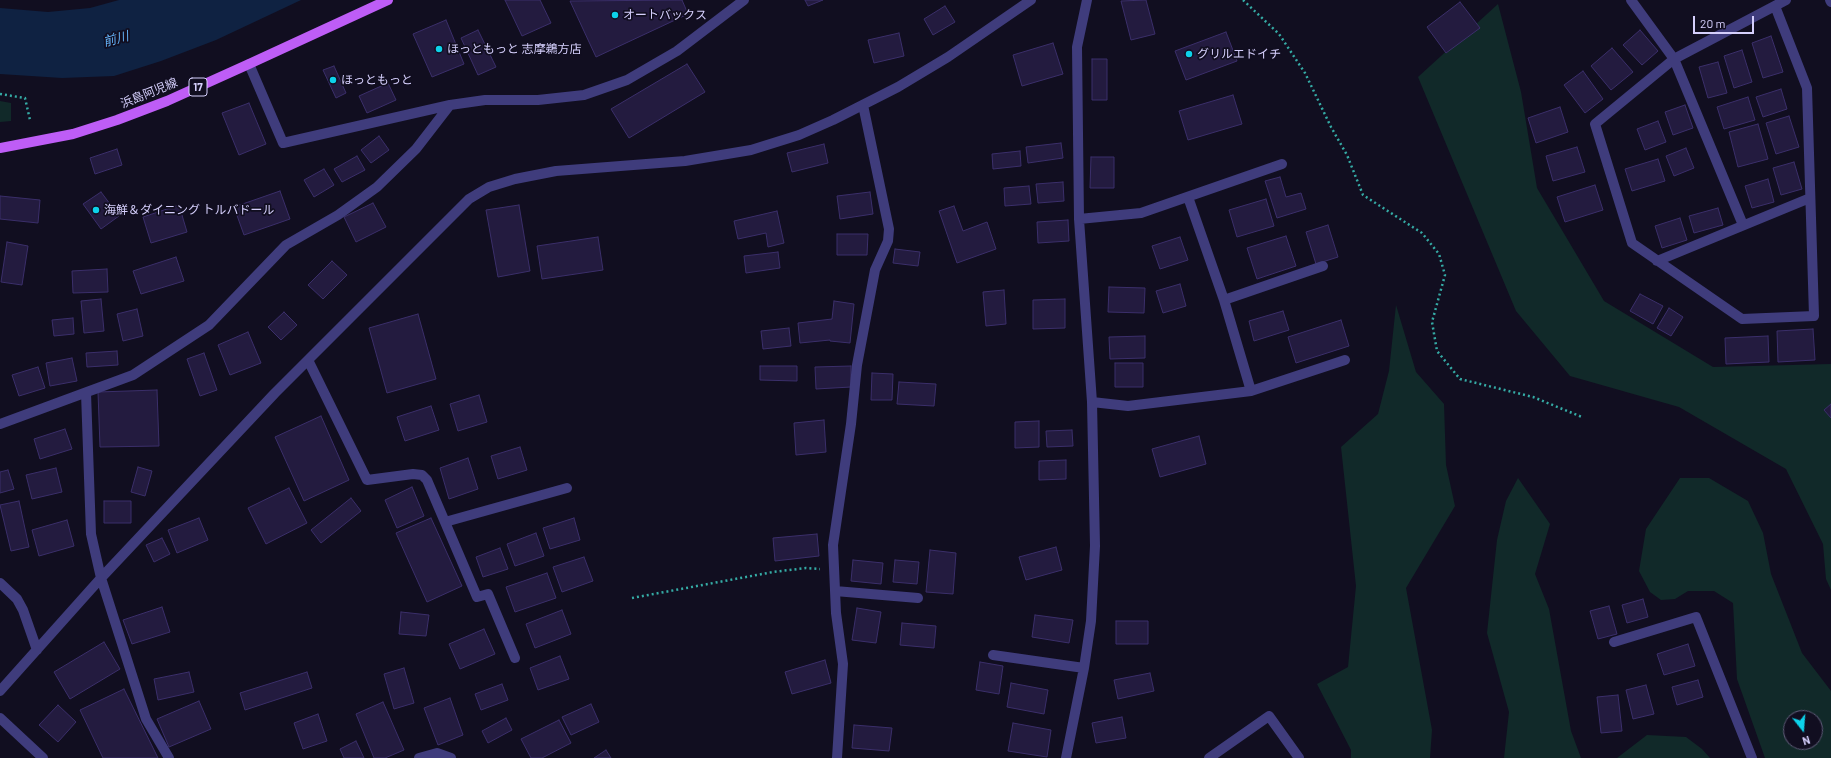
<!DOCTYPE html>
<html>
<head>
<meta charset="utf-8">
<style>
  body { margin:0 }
  #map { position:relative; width:1831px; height:758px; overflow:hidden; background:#110e20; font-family:Barlow,sans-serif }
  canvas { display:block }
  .north { position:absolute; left:1783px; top:710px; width:40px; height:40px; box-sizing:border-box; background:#110e20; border:1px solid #5f5b78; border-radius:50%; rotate:163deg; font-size:11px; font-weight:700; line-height:16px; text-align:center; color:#d5cffc }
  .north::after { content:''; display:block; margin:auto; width:14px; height:18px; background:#0dd2ea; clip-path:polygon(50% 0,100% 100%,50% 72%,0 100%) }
  .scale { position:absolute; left:1693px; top:16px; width:61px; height:18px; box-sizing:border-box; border:2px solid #d5cffc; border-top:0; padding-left:5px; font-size:12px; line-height:14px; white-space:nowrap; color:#d5cffc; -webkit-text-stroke:3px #110e20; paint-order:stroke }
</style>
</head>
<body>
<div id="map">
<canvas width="1831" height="758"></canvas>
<div class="north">N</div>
<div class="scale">20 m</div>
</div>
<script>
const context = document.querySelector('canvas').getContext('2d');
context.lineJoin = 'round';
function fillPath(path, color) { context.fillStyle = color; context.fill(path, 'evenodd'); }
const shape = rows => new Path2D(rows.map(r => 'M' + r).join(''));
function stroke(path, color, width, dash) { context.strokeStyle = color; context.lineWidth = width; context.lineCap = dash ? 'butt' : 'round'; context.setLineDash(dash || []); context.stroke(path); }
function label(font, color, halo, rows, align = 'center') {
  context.font = font + ' Barlow,"Noto Sans JP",sans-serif'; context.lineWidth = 3.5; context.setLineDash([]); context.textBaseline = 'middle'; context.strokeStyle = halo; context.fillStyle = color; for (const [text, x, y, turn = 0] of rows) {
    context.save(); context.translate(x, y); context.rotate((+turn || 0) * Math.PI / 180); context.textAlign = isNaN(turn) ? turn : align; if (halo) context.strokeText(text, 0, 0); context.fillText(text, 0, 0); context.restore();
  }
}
const green = shape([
  [1498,4,1521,92,1537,188,1604,301,1713,367,1831,364,1831,590,1826,579,1823,544,1786,469,1679,407,1570,376,1516,311,1418,77],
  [0,101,11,103,11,121,0,122],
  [1396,305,1416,372,1444,404,1446,465,1455,506,1406,588,1432,730,1430,758,1351,758,1351,750,1317,684,1348,667,1356,586,1341,447,1378,414,1389,371],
  [1518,478,1550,524,1535,574,1549,609,1571,731,1581,758,1504,758,1509,712,1487,633,1497,540,1506,501],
  [1680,478,1709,478,1748,501,1763,533,1771,574,1802,653,1831,691,1831,758,1765,758,1737,679,1733,603,1714,591,1688,591,1675,599,1661,600,1650,592,1639,571,1646,529],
  [1791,718,1815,718,1815,742,1791,742],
  [1647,735,1686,737,1702,749,1710,758,1617,758]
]);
const water = shape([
  [119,0,301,0,216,40,161,61,114,76,62,78,0,74,0,8,48,12,90,8]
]);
const building = shape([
  [505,0,540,0,551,23,522,36,505,0],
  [682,0,688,14,596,57,570,1,682,0],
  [805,0,823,0,808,6,805,0],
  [1146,0,1155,34,1131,40,1121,1,1146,0],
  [1460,2,1480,28,1446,53,1427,27,1460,2],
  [945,6,955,22,933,35,924,19,945,6],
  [446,20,464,64,432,77,413,34,446,20],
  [478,30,496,67,478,75,461,38,478,30],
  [1640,30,1658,51,1642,65,1623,45,1640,30],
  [1226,32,1237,61,1186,80,1175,51,1226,32],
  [899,33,904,56,874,63,868,40,899,33],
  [1771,36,1783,72,1763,78,1752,43,1771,36],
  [1053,43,1063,74,1022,86,1013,55,1053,43],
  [1612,48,1633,72,1611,90,1591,66,1612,48],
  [1742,50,1752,82,1734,88,1724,56,1742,50],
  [1092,59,1107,59,1107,100,1092,100,1092,59],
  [1718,62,1727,93,1708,98,1699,67,1718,62],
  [687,64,705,92,629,138,611,109,687,64],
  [334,66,346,93,336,98,323,70,334,66],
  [1583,71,1603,99,1585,113,1564,85,1583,71],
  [388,83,396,100,367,113,359,96,388,83],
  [1781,89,1787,109,1763,117,1756,97,1781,89],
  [1233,95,1242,124,1188,140,1179,111,1233,95],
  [1748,97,1755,120,1724,129,1717,107,1748,97],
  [249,103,266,144,239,155,222,113,249,103],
  [1685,105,1693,128,1673,135,1665,112,1685,105],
  [1560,107,1568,132,1536,143,1528,118,1560,107],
  [1789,116,1799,147,1776,154,1766,123,1789,116],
  [1658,121,1666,142,1645,150,1637,129,1658,121],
  [1758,124,1768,159,1738,167,1729,132,1758,124],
  [379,136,389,150,371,163,361,150,379,136],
  [1061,143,1063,158,1028,163,1026,147,1061,143],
  [824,144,828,163,792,172,787,153,824,144],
  [1577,147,1585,172,1553,181,1546,156,1577,147],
  [1686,148,1694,168,1674,176,1666,156,1686,148],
  [117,149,122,165,95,174,90,158,117,149],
  [1020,151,1021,166,993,169,992,154,1020,151],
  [357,156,365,170,342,182,334,169,357,156],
  [1091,157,1114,157,1114,188,1090,188,1091,157],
  [1658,159,1665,181,1632,191,1625,169,1658,159],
  [1794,162,1802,189,1781,195,1773,168,1794,162],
  [324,169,334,185,314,197,304,180,324,169],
  [1280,177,1286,197,1301,193,1306,209,1277,218,1265,181,1280,177],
  [1768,179,1774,202,1752,208,1745,186,1768,179],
  [1063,182,1064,201,1038,203,1036,184,1063,182],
  [1595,185,1603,210,1565,222,1557,197,1595,185],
  [1029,186,1031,204,1005,206,1004,188,1029,186],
  [280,191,290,219,244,235,234,207,280,191],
  [101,192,119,216,101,229,83,204,101,192],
  [870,192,873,214,840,219,837,196,870,192],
  [0,196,40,200,38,223,0,219,0,196],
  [1266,199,1274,226,1237,237,1229,210,1266,199],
  [373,203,386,227,356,242,344,217,373,203],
  [179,205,187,232,151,243,143,217,179,205],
  [519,205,530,271,498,277,486,210,519,205],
  [954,206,963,231,987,222,996,249,957,263,939,211,954,206],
  [1718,208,1723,225,1694,233,1689,216,1718,208],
  [777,211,784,243,768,247,766,233,738,239,734,221,777,211],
  [1680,218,1687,240,1662,248,1655,226,1680,218],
  [1068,220,1069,241,1038,243,1037,222,1068,220],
  [1328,225,1338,257,1316,264,1306,232,1328,225],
  [837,234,868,234,867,255,837,255,837,234],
  [1286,236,1296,266,1257,279,1247,248,1286,236],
  [598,237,603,270,542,279,537,246,598,237],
  [1180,237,1188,260,1160,269,1152,246,1180,237],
  [7,242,28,246,22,285,1,282,7,242],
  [895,249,920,252,918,266,893,263,895,249],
  [778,252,780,268,746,273,744,256,778,252],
  [176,257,184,281,141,294,133,271,176,257],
  [332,261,347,275,323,299,308,285,332,261],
  [107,269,108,292,73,293,72,271,107,269],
  [1180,284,1186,306,1163,313,1156,291,1180,284],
  [1109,287,1145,288,1144,313,1108,312,1109,287],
  [1004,290,1006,324,986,326,983,292,1004,290],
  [1640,294,1663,306,1653,324,1630,311,1640,294],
  [101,299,104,331,84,333,81,301,101,299],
  [1065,299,1065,328,1033,329,1033,300,1065,299],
  [834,301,854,304,850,343,830,341,830,340,800,343,798,323,832,319,834,301],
  [1669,308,1683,317,1671,336,1657,328,1669,308],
  [137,309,143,336,123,341,117,314,137,309],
  [1283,311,1289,330,1254,341,1249,321,1283,311],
  [284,312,297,325,281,340,268,327,284,312],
  [418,314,436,379,387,393,369,328,418,314],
  [73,318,74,334,54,336,52,320,73,318],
  [1341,320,1349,346,1296,363,1288,337,1341,320],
  [789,328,791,346,763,349,761,331,789,328],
  [1813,329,1815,360,1778,362,1777,331,1813,329],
  [248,332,261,363,230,375,218,345,248,332],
  [1145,336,1145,358,1110,359,1109,337,1145,336],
  [1768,336,1769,362,1726,364,1725,338,1768,336],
  [117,351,118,365,87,367,86,353,117,351],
  [204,353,217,390,200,396,187,359,204,353],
  [72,358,77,381,50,386,46,363,72,358],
  [1115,363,1143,363,1143,387,1115,387,1115,363],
  [760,366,797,366,797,381,760,380,760,366],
  [851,366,851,387,816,389,815,367,851,366],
  [38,367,45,388,19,396,12,375,38,367],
  [872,373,893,374,892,400,871,400,872,373],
  [899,382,936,384,934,406,897,404,899,382],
  [157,390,159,446,100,447,98,392,157,390],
  [479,395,487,422,458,431,450,404,479,395],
  [1831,404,1831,418,1824,410,1831,404],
  [431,406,439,430,405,441,397,417,431,406],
  [321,416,349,480,304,501,275,437,321,416],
  [824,420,826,452,796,455,794,423,824,420],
  [1039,421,1039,447,1015,448,1015,422,1039,421],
  [65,429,72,449,40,459,34,439,65,429],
  [1072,430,1073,446,1047,447,1046,431,1072,430],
  [1199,436,1206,464,1160,477,1152,449,1199,436],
  [520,447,527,470,498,479,491,456,520,447],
  [468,458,478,489,449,499,440,468,468,458],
  [1066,460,1066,479,1039,480,1039,461,1066,460],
  [138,467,152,471,145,496,131,492,138,467],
  [56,468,62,492,32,499,26,475,56,468],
  [8,470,14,489,0,493,0,472,8,470],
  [412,487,424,516,397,528,385,500,412,487],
  [289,488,307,523,266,544,248,508,289,488],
  [351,498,361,511,321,543,311,530,351,498],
  [19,501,29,547,11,551,0,505,19,501],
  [104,501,131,501,131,523,104,523,104,501],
  [199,518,208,540,177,553,168,530,199,518],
  [431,518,462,586,427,602,396,533,431,518],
  [574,518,580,540,550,549,543,528,574,518],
  [67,520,74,546,39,556,32,530,67,520],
  [536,533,544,556,515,566,507,544,536,533],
  [817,534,819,556,775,561,773,538,817,534],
  [162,538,170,554,154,562,146,545,162,538],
  [1056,547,1062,570,1026,580,1019,557,1056,547],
  [500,548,508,569,483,577,476,557,500,548],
  [930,550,956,553,953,594,926,592,930,550],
  [584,557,593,581,562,592,553,567,584,557],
  [853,560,883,563,881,584,851,581,853,560],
  [895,560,919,562,917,584,893,582,895,560],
  [547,573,556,598,515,612,506,587,547,573],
  [1643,599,1648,617,1627,623,1622,605,1643,599],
  [1609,606,1617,634,1598,639,1590,611,1609,606],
  [162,607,170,632,132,644,123,620,162,607],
  [857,608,881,612,876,643,852,640,857,608],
  [562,610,571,634,535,648,526,624,562,610],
  [401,612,429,615,426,636,399,634,401,612],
  [1035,615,1073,620,1069,643,1032,637,1035,615],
  [1116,621,1148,621,1148,644,1116,644,1116,621],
  [902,623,936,626,934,648,900,645,902,623],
  [484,629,495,654,460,669,449,644,484,629],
  [104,642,120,669,70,699,54,672,104,642],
  [1688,644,1695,666,1664,675,1657,654,1688,644],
  [560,656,569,679,538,690,530,668,560,656],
  [825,660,831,683,792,694,785,672,825,660],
  [980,662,1003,666,999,694,976,690,980,662],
  [404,668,414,703,394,709,384,674,404,668],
  [189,672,194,692,158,700,154,679,189,672],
  [307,672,312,688,245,710,240,693,307,672],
  [1150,673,1154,691,1118,699,1114,680,1150,673],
  [1698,680,1703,697,1677,705,1672,687,1698,680],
  [1011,683,1048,690,1044,714,1007,707,1011,683],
  [502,684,508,700,481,710,475,694,502,684],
  [1646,685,1654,714,1633,719,1626,690,1646,685],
  [124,689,158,758,103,758,80,710,124,689],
  [1618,695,1622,731,1601,733,1597,697,1618,695],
  [450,698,463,735,438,745,424,708,450,698],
  [199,701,211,729,169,747,157,719,199,701],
  [383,702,404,750,385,758,374,758,356,714,383,702],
  [591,704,599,722,571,735,562,717,591,704],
  [58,705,76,722,58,742,39,725,58,705],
  [318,714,327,741,303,749,294,723,318,714],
  [1122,717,1126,738,1096,743,1092,723,1122,717],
  [506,718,512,730,488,743,482,731,506,718],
  [559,720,571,743,542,758,531,758,521,739,559,720],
  [1013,723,1051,730,1047,757,1008,751,1013,723],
  [854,725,892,728,889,751,852,748,854,725],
  [356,741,364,758,344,758,340,749,356,741],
  [606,750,611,758,594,758,606,750]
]);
const path = shape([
  [1243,0,1279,34,1305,73,1331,127,1347,155,1363,195,1422,233,1439,254,1445,275,1432,322,1437,351,1460,379,1533,397,1582,417],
  [0,94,25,98,30,120],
  [632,598,773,572,806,568,820,569]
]);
const minor = shape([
  [1631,0,1674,59,1743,225],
  [1830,0,1831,2],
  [1775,6,1807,88,1814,316,1742,319,1632,243,1595,124,1674,59,1786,0],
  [249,64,283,143,450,105,485,100,538,100,584,95,627,80,677,51,744,0],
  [1188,197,1224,300,1251,391],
  [1079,219,1141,213,1282,164],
  [1657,261,1810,198],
  [1224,300,1323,266],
  [308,360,367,480,413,474,422,475,427,480,477,597,488,594,515,658],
  [86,393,91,534,101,578,146,719,169,758],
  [1092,402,1128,406,1251,391,1345,360],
  [0,424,133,375,209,325,286,245,338,215,377,187,416,149,450,105],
  [445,522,567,488],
  [0,583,17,599,23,610,37,650],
  [835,591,918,598],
  [1614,642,1696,617,1752,758],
  [993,655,1084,668],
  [0,691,101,578,275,393,469,199,489,187,515,179,556,171,685,161,751,150,799,135,833,120,898,87,948,57,1031,0],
  [0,718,43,758],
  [419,758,437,753,451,758],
  [837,758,843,664,836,613,833,545,851,424,857,365,875,270,888,241,889,229,863,105],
  [1066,758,1084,668,1091,621,1095,546,1092,402,1079,219,1077,47,1087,0],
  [1209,758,1269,716,1299,758]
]);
const major = shape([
  [0,148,73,134,117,120,167,101,249,64,388,0]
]);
const markers = [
  [615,15,4,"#0dd2ea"],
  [439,49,4,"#0dd2ea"],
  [1189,54,4,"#0dd2ea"],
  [333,80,4,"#0dd2ea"],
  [96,210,4,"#0dd2ea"]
];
const shields = [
  [198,87,18]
];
const shieldNames = [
  ["17",198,87]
];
const poiNames = [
  ["オートバックス",623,15],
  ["ほっともっと 志摩鵜方店",447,49],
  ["グリルエドイチ",1197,54],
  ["ほっともっと",341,80],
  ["海鮮＆ダイニング トルバドール",104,210]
];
const streetNames = [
  ["浜島阿児線",149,93,-22]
];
const waterNames = [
  ["前川",116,39,-15]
];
fillPath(green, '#112929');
fillPath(water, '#0f2242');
fillPath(building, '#231b3f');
stroke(building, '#3b2f6a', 1);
stroke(path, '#35aba5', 2.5, [2, 3]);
stroke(minor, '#3f3c7c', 10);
stroke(major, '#be5df6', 10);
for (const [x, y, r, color] of markers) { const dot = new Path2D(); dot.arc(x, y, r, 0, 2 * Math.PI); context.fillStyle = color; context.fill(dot); stroke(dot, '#110e20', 1.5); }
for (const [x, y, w] of shields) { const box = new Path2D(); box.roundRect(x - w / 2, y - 9, w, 18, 3); context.fillStyle = '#110e20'; context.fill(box); stroke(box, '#d5cffc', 1); }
label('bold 11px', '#d5cffc', null, shieldNames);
label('12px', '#d5cffc', '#110e20', poiNames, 'left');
label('12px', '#d5cffc', '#110e20', streetNames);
label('italic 13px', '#63b1f6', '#110e20', waterNames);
</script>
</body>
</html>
